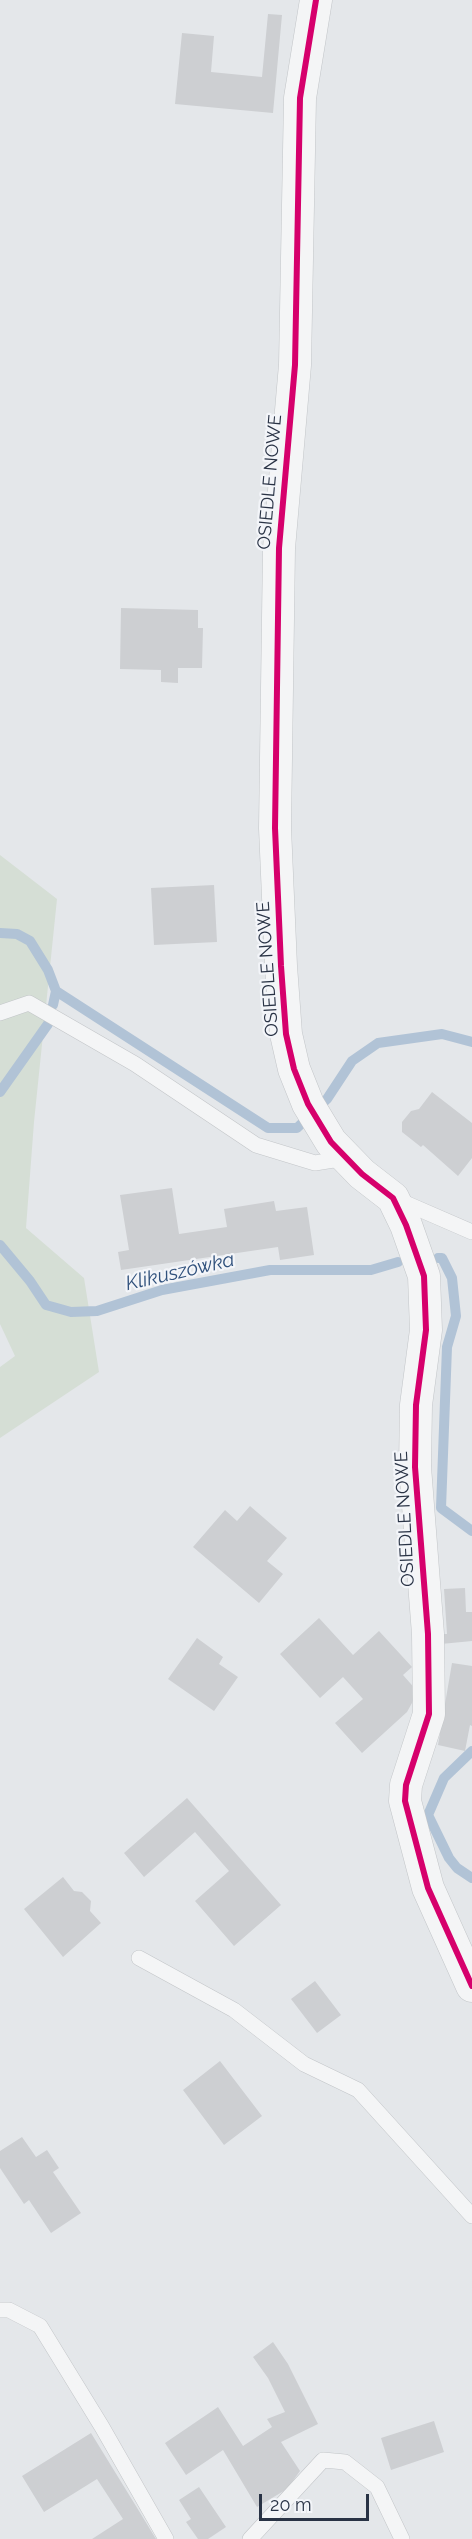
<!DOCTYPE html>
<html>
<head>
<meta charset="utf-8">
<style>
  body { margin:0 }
  #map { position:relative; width:472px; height:2539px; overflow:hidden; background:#e4e7ea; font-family:Raleway,sans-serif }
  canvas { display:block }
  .scale { position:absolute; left:259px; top:2494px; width:110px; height:27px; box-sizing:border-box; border:3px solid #293345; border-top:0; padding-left:8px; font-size:18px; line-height:21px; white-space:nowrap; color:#293345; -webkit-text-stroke:4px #f3f5f9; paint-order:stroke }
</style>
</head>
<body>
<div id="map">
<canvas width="472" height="2539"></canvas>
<div class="scale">20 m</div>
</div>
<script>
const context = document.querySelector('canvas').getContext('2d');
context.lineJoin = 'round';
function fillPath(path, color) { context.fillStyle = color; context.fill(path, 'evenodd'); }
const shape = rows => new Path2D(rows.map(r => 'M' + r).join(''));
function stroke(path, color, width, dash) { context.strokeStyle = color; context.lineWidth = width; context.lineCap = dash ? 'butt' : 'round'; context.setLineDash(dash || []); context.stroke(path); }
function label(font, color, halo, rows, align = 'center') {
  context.font = font + ' Raleway,sans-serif'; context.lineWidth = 4.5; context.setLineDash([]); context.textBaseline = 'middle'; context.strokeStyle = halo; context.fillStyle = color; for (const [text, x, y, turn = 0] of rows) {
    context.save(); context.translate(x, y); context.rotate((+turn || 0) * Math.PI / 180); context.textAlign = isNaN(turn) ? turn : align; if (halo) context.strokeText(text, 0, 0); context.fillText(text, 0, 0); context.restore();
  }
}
const green = shape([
  [0,855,57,899,34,1122,26,1228,84,1278,99,1372,0,1438,0,1367,15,1356,0,1324]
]);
const stream = shape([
  [0,933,17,934,30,941,48,970,56,991,53,1005],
  [56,991,268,1128,297,1128,327,1099,352,1061,378,1043,442,1034,472,1042],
  [0,1092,48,1024],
  [0,1245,30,1281,46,1305,71,1312,97,1311,162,1290,270,1270,371,1270,398,1262],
  [438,1258,442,1258,452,1278,456,1316,447,1347,441,1508,472,1531],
  [472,1751,444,1778,428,1815,449,1858,457,1868,472,1878]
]);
const building = shape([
  [268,14,282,15,273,113,175,104,182,33,214,36,211,72,262,77],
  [121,608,198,610,198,628,203,628,202,668,178,668,178,683,161,682,161,670,120,669],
  [214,885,217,942,154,945,151,888],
  [432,1092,472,1123,472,1158,458,1176,423,1145,421,1147,402,1132,402,1122,411,1111,419,1109],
  [172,1188,179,1234,227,1227,224,1209,274,1201,276,1211,307,1207,314,1255,280,1260,278,1247,121,1270,118,1252,129,1250,120,1195],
  [250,1506,287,1538,267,1561,283,1574,259,1603,193,1547,225,1510,237,1521],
  [465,1588,466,1612,472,1612,472,1641,441,1644,440,1634,447,1634,444,1589],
  [319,1618,353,1655,379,1631,412,1667,403,1675,418,1692,407,1712,362,1753,335,1723,363,1699,343,1677,320,1698,280,1654],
  [197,1638,223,1657,219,1664,238,1677,214,1711,168,1679],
  [452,1663,472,1666,472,1726,470,1725,465,1751,438,1745],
  [187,1798,281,1905,234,1946,195,1901,229,1871,195,1832,144,1877,124,1853],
  [63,1877,74,1891,82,1892,91,1901,90,1911,101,1923,63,1957,24,1909],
  [315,1981,341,2015,317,2033,291,1999],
  [220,2061,262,2116,224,2145,183,2090],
  [22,2137,36,2157,47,2150,59,2168,53,2172,81,2213,51,2233,29,2200,24,2204,0,2168,0,2151],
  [273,2342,288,2364,318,2424,281,2442,300,2471,287,2489,257,2507,223,2450,186,2475,165,2443,218,2407,243,2446,272,2427,267,2419,285,2412,268,2378,253,2357],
  [434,2421,444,2452,391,2470,381,2438],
  [91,2433,139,2511,156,2539,92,2539,123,2519,97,2479,44,2512,22,2476],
  [199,2487,226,2527,208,2539,198,2539,186,2522,191,2519,179,2500]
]);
const lane = shape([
  [0,1013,29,1003,135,1064,256,1145,315,1163,346,1158],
  [396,1199,472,1232],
  [139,1958,234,2010,304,2064,358,2090,472,2216],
  [0,2310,9,2310,40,2326,102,2427,166,2539],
  [250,2539,323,2460,345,2462,377,2487,402,2539]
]);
const street = shape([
  [316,0,300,98,295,365,279,548,275,828,281,966,286,1034,294,1069,308,1104,331,1142,362,1174,393,1198,406,1225,424,1276,426,1330,416,1405,415,1467,428,1634,429,1714,406,1785,405,1801,428,1888,472,1986]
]);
const cycleway = shape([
  [316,0,300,98,295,365,279,548,275,828,281,966,286,1034,294,1069,308,1104,331,1142,362,1174,393,1198,406,1225,424,1276,426,1330,416,1405,415,1467,428,1634,429,1714,406,1785,405,1801,428,1888,472,1986]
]);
const streetNames = [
  ["OSIEDLE NOWE",270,482,-85],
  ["OSIEDLE NOWE",268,969,-94],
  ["OSIEDLE NOWE",405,1519,-93]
];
const waterNames = [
  ["Klikuszówka",180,1272,-13]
];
fillPath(green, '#d5ded5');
stroke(stream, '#b1c3d6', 10);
fillPath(building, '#cdcfd2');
stroke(lane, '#c2c5c8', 16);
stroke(street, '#c2c5c8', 33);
stroke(lane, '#f4f5f6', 15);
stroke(street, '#f4f5f6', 32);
stroke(cycleway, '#d6006c', 6);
label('18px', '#293345', '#f3f5f9', streetNames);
label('italic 20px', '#30517c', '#f3f5f9', waterNames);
</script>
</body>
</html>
